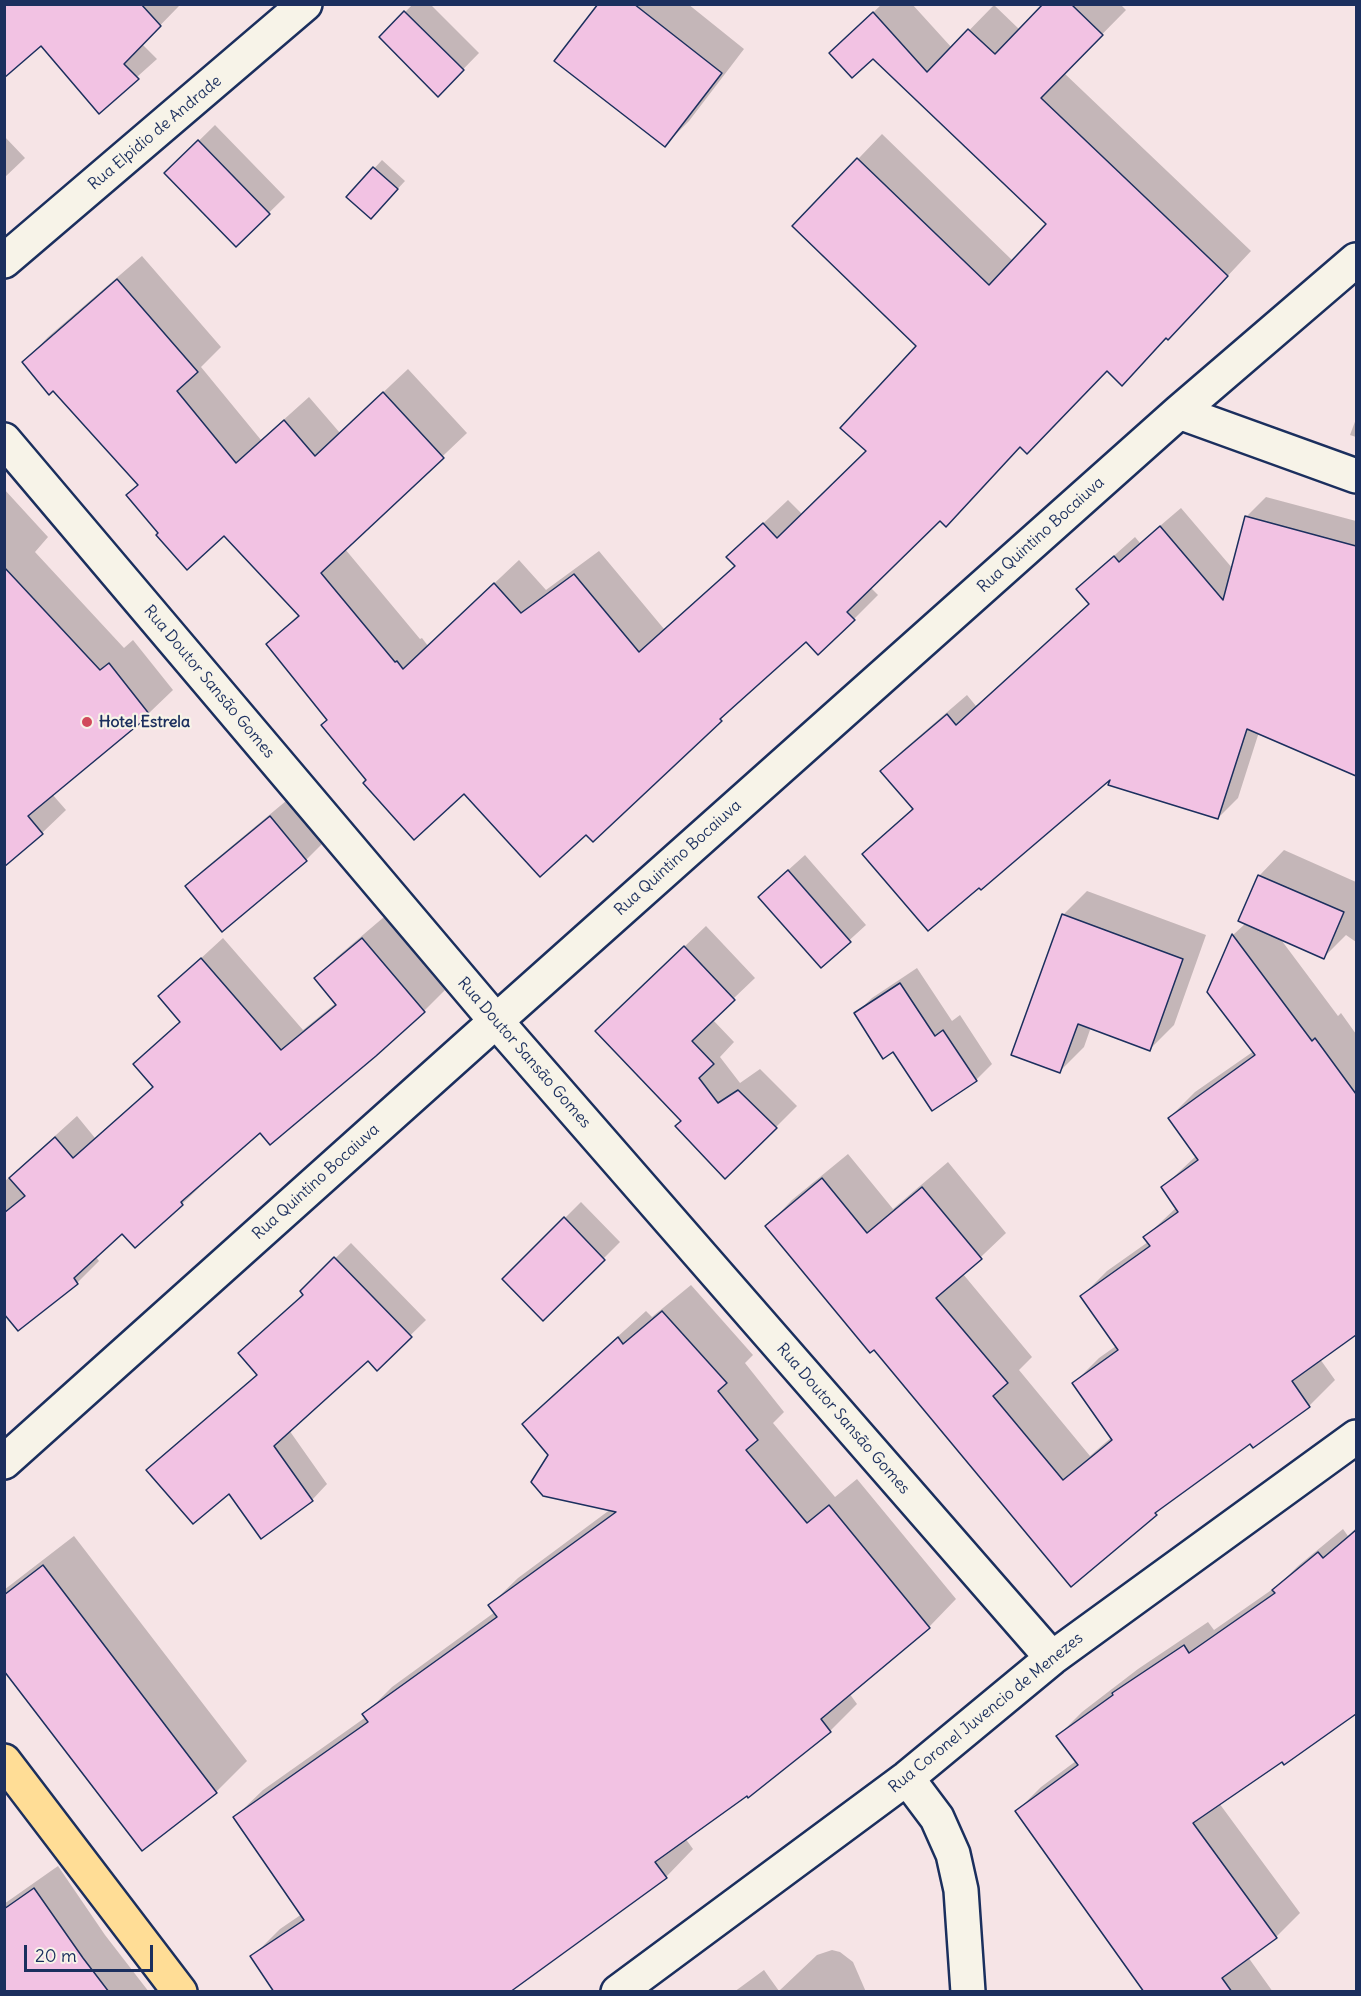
<!DOCTYPE html>
<html>
<head>
<meta charset="utf-8">
<style>
  body { margin:0 }
  #map { position:relative; width:1361px; height:1996px; overflow:hidden; background:#f6e4e6; font-family:Delius,sans-serif }
  canvas { display:block }
  .frame { position:absolute; inset:0; border:6px solid #1b2f5e; pointer-events:none }
  .scale { position:absolute; left:24px; top:1945px; width:129px; height:27px; box-sizing:border-box; border:3px solid #1b2f5e; border-top:0; padding-left:8px; font-size:18px; line-height:21px; white-space:nowrap; color:#1b2f5e; -webkit-text-stroke:4px #f7f3e8; paint-order:stroke }
</style>
</head>
<body>
<div id="map">
<canvas width="1361" height="1996"></canvas>
<div class="frame"></div>
<div class="scale">20 m</div>
</div>
<script>
const context = document.querySelector('canvas').getContext('2d');
context.lineJoin = 'round';
function fillPath(path, color) { context.fillStyle = color; context.fill(path, 'evenodd'); }
const shape = rows => new Path2D(rows.map(r => 'M' + r).join(''));
function stroke(path, color, width, dash) { context.strokeStyle = color; context.lineWidth = width; context.lineCap = dash ? 'butt' : 'round'; context.setLineDash(dash || []); context.stroke(path); }
function label(font, color, halo, rows, align = 'center') {
  context.font = font + ' Delius,sans-serif'; context.lineWidth = 4.5; context.setLineDash([]); context.textBaseline = 'middle'; context.strokeStyle = halo; context.fillStyle = color; for (const [text, x, y, turn = 0] of rows) {
    context.save(); context.translate(x, y); context.rotate((+turn || 0) * Math.PI / 180); context.textAlign = isNaN(turn) ? turn : align; if (halo) context.strokeText(text, 0, 0); context.fillText(text, 0, 0); context.restore();
  }
}
const shadow = shape([
  [4,4,178,4,179,6,142,44,157,59,99,111],
  [413,4,430,4,479,53,438,95,381,37],
  [600,4,688,4,744,49,689,121,665,145],
  [882,4,912,4,952,48,994,5,1020,30,1045,4,1120,4,1126,10,1064,73,1251,251,1192,314,1146,359,1107,369,940,519,870,587,878,595,854,619,806,640,720,720,586,832,464,792,368,780,329,719,268,645,299,614,224,534,160,533,139,484,54,389,24,362,48,337,142,256,221,347,201,367,261,440,309,397,340,433,408,369,467,433,345,549,420,639,422,638,428,646,519,560,546,590,599,551,664,629,736,565,753,533,788,500,803,515,868,451,918,346,794,226,882,134,1013,261,1048,223,856,29],
  [215,125,285,197,236,245,166,173],
  [4,136,25,158,4,178],
  [382,160,405,181,379,209,348,197],
  [1356,419,1356,437,1350,435],
  [4,489,48,537,35,552,124,648,133,640,173,690,149,713,52,794,66,810,42,833,4,865],
  [1266,497,1356,521,1356,774,1259,732,1238,798,1218,818,1114,775,864,854,913,808,882,771,902,751,967,695,976,706,1090,603,1078,589,1098,570,1135,537,1140,543,1181,508,1233,569,1246,517],
  [286,801,322,844,306,860,187,886,203,870],
  [1284,850,1356,882,1356,942,1346,935,1324,957,1279,937,1338,1016,1341,1013,1356,1034,1356,1333,1320,1359,1335,1380,1309,1406,1254,1446,1251,1442,1168,1501,1071,1585,874,1348,767,1226,792,1200,848,1154,893,1209,948,1162,1006,1233,963,1274,1032,1357,1019,1370,1090,1456,1112,1437,1074,1383,1099,1358,1116,1346,1082,1296,1107,1271,1148,1242,1145,1237,1177,1207,1163,1187,1196,1156,1169,1118,1195,1092,1254,1051,1209,992,1233,935,1246,923,1259,876],
  [805,855,866,925,821,966,776,881],
  [1087,891,1206,935,1174,1025,1150,1049,1091,1027,1084,1047,1060,1071,1063,915],
  [384,917,445,990,424,1011,260,1131,202,1181,204,1183,182,1204,122,1232,96,1257,99,1261,77,1283,18,1329,4,1312,4,1182,77,1116,95,1138,154,1086,135,1064,181,1021,160,996,223,938,303,1030,336,1003,316,978,337,957],
  [706,926,755,978,712,1019,734,1042,720,1057,740,1083,760,1069,797,1106,776,1127,683,1121,618,1010],
  [917,968,952,1021,960,1015,992,1064,976,1080,932,1109,893,1050,855,1014,872,998],
  [581,1202,620,1242,543,1319,504,1279],
  [351,1243,426,1320,377,1368,368,1359,289,1430,327,1484,312,1500,229,1492,148,1470,164,1454,258,1374,305,1294,302,1291],
  [691,1285,753,1355,745,1363,784,1412,773,1423,835,1497,857,1479,956,1599,929,1627,849,1693,857,1704,830,1731,747,1794,685,1838,693,1849,666,1877,252,1957,280,1929,302,1914,235,1817,263,1790,366,1717,364,1715,392,1687,495,1612,490,1605,518,1578,611,1509,550,1455,524,1424,552,1396,646,1311,652,1317],
  [1356,1528,1356,1712,1285,1763,1283,1760,1219,1803,1300,1913,1276,1937,1248,1957,1273,1992,1146,1992,1017,1811,1041,1787,1076,1761,1058,1736,1082,1712,1138,1669,1208,1622,1214,1630,1280,1584,1298,1566,1343,1529,1348,1536],
  [74,1536,247,1761,216,1792,142,1849,4,1668,4,1590],
  [58,1866,105,1935,149,1992,25,1992,4,1988,4,1904],
  [832,1950,840,1952,853,1962,866,1992,734,1992,764,1970,779,1991,817,1955]
]);
const building = shape([
  [4,4,141,4,161,26,124,64,139,79,99,114,41,46,4,78,4,4],
  [598,4,634,4,722,73,665,147,554,61,598,4],
  [1043,4,1071,4,1103,35,1041,98,1228,276,1168,340,1166,338,1122,386,1107,371,1027,454,1020,447,946,527,940,521,847,612,855,620,818,655,806,642,720,719,722,721,593,842,586,835,540,877,464,794,414,840,363,783,366,780,321,725,327,720,266,644,299,616,224,536,187,570,156,535,158,533,126,495,138,485,53,391,49,395,22,362,117,279,198,372,177,391,236,463,284,420,315,456,383,392,444,458,321,573,395,662,397,661,403,669,494,583,521,613,574,574,639,652,735,566,726,557,763,523,777,538,866,451,840,428,916,346,792,226,857,158,989,285,1046,224,873,59,852,78,829,53,873,12,927,72,968,29,995,54,1043,4],
  [404,11,464,70,438,97,379,37,404,11],
  [198,140,270,214,236,247,164,173,198,140],
  [373,167,398,189,371,219,346,197,373,167],
  [1245,516,1356,546,1356,776,1247,729,1218,819,1108,785,1110,780,981,890,979,888,928,931,862,854,913,809,880,771,947,714,956,725,1089,604,1076,589,1114,556,1119,562,1160,526,1223,600,1245,516],
  [4,567,100,670,109,663,150,715,28,816,43,834,4,867,4,567],
  [270,816,307,861,222,932,185,886,270,816],
  [788,870,851,942,821,968,758,897,788,870],
  [1258,875,1344,912,1324,959,1238,921,1258,875],
  [1062,914,1183,959,1150,1051,1078,1024,1060,1073,1011,1055,1062,914],
  [1232,934,1312,1041,1315,1038,1356,1094,1356,1335,1292,1381,1310,1407,1253,1448,1250,1444,1155,1513,1157,1515,1071,1587,874,1350,870,1353,765,1226,822,1178,867,1233,922,1187,982,1259,936,1298,1008,1383,993,1396,1063,1480,1112,1440,1072,1383,1118,1350,1080,1296,1150,1246,1143,1237,1178,1212,1161,1187,1198,1160,1168,1118,1255,1055,1207,992,1232,934],
  [362,938,425,1012,376,1056,270,1145,260,1133,181,1202,183,1205,135,1248,122,1234,74,1278,78,1284,18,1331,4,1314,4,1213,25,1196,9,1178,55,1137,73,1158,153,1087,133,1064,180,1022,158,996,201,958,281,1050,336,1005,314,978,362,938],
  [684,946,735,1000,692,1041,714,1064,699,1078,718,1103,738,1090,777,1128,725,1179,675,1126,681,1121,595,1031,684,946],
  [900,983,935,1036,943,1030,977,1081,932,1111,893,1052,883,1059,854,1013,900,983],
  [564,1217,605,1260,543,1321,502,1279,564,1217],
  [334,1257,412,1337,377,1371,368,1361,274,1446,313,1501,261,1539,229,1494,193,1524,146,1470,257,1375,238,1353,303,1295,300,1291,334,1257],
  [662,1311,727,1383,718,1391,758,1440,746,1450,807,1523,829,1505,930,1628,821,1719,831,1732,748,1798,747,1796,655,1862,667,1878,510,1992,274,1992,250,1956,304,1920,233,1817,368,1722,362,1714,497,1617,488,1605,616,1512,543,1496,531,1482,548,1455,522,1424,618,1337,623,1344,662,1311],
  [1356,1530,1356,1714,1284,1765,1282,1762,1193,1823,1277,1938,1222,1978,1232,1992,1144,1992,1015,1811,1078,1765,1056,1736,1113,1695,1112,1693,1184,1645,1189,1653,1275,1593,1272,1590,1318,1552,1323,1558,1356,1530],
  [43,1565,217,1793,142,1851,4,1671,4,1595,43,1565],
  [34,1888,83,1958,109,1992,4,1992,4,1909,34,1888]
]);
const minor = shape([
  [4,261,305,4],
  [1179,412,1356,476],
  [4,440,496,1021,1052,1658],
  [4,1462,496,1021,1179,412,1356,260],
  [907,1778,937,1818,953,1854,961,1890,968,1992],
  [618,1992,907,1778,1052,1658,1356,1437]
]);
const major = shape([
  [4,1761,180,1992]
]);
const markers = [
  [87,722,6,"#d1495b"]
];
const streetNames = [
  ["Rua Elpidio de Andrade",155,133,-40],
  ["Rua Quintino Bocaiuva",1041,535,-42],
  ["Rua Doutor Sansão Gomes",209,682,50],
  ["Rua Quintino Bocaiuva",678,858,-42],
  ["Rua Doutor Sansão Gomes",524,1053,49],
  ["Rua Quintino Bocaiuva",316,1182,-42],
  ["Rua Doutor Sansão Gomes",843,1419,49],
  ["Rua Coronel Juvencio de Menezes",986,1713,-39]
];
const poiNames = [
  ["Hotel Estrela",99,722]
];
fillPath(shadow, '#0003');
fillPath(building, '#f2c2e3');
stroke(building, '#1b2f5e', 1.5);
stroke(minor, '#1b2f5e', 38);
stroke(major, '#1b2f5e', 38);
stroke(minor, '#f7f3e8', 33);
stroke(major, '#ffdd96', 33);
for (const [x, y, r, color] of markers) { const dot = new Path2D(); dot.arc(x, y, r, 0, 2 * Math.PI); context.fillStyle = color; context.fill(dot); stroke(dot, '#f7f3e8', 2); }
label('16px', '#1b2f5e', '#f7f3e8', streetNames);
label('bold 16px', '#1b2f5e', '#f7f3e8', poiNames, 'left');
</script>
</body>
</html>
